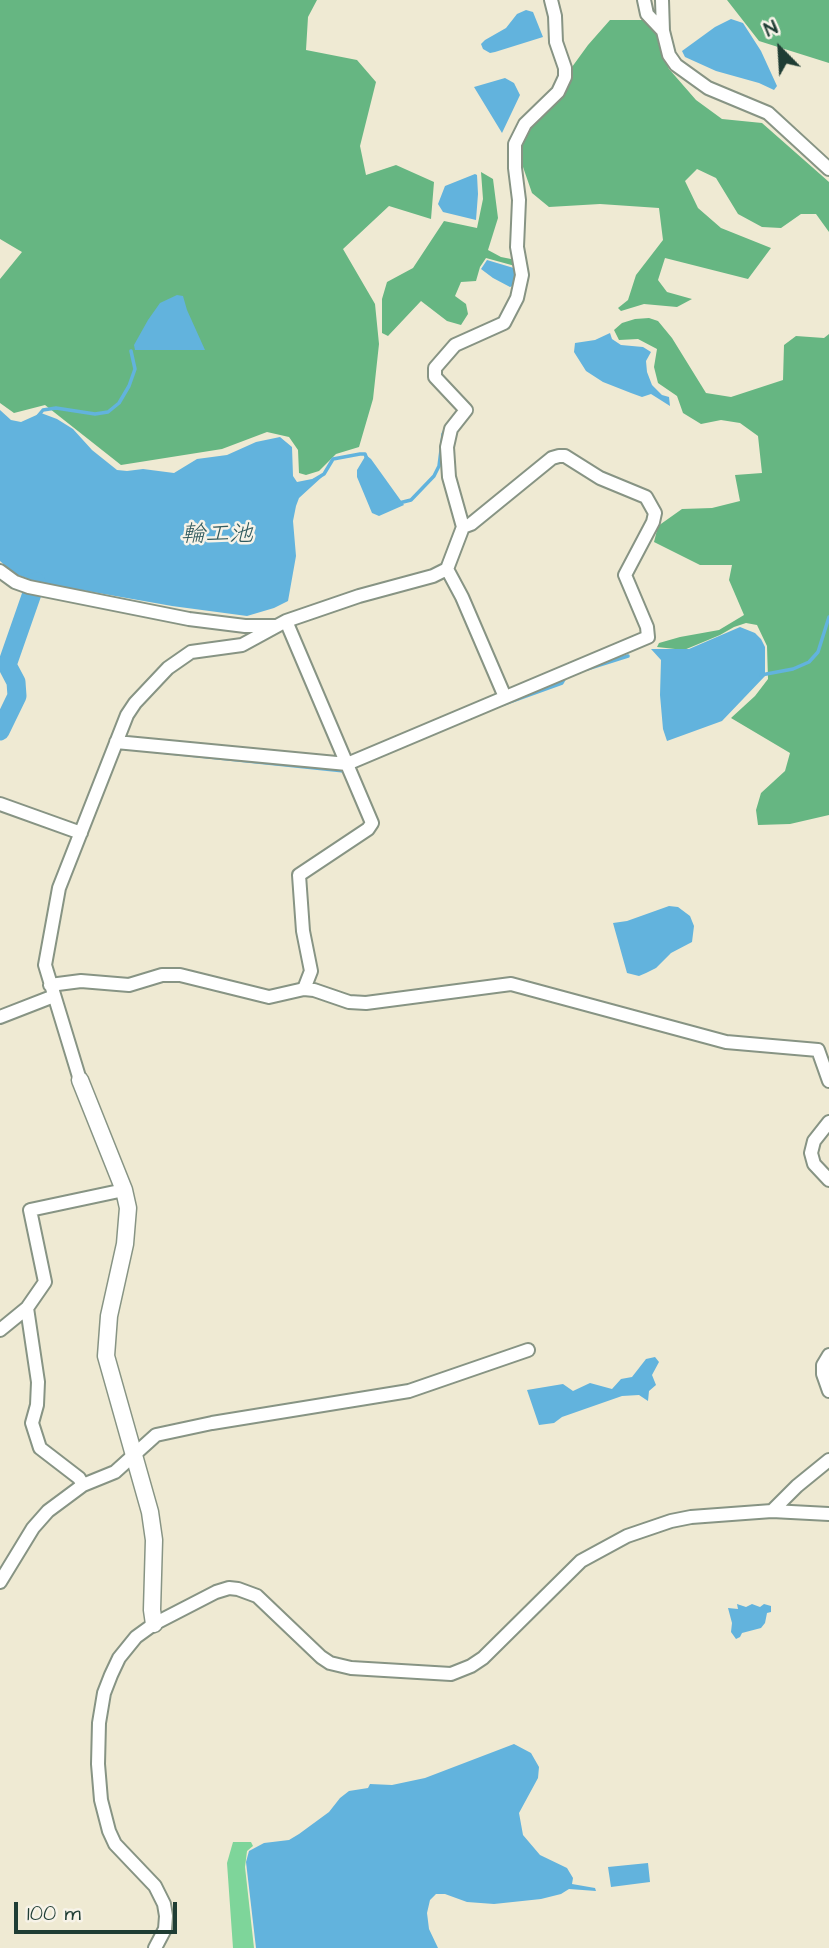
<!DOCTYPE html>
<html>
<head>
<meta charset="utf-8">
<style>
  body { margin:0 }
  #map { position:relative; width:829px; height:1948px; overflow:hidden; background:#efead3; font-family:"Architects Daughter",sans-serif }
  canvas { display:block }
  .north { position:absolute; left:745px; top:14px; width:70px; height:70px; -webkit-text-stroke:5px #f7f3e8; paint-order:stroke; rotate:336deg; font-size:19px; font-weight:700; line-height:28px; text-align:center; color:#1f3d34 }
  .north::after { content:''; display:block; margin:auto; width:24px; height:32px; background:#1f3d34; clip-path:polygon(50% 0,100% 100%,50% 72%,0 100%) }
  .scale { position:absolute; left:14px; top:1902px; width:163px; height:32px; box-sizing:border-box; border:4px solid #1f3d34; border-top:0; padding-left:9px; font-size:21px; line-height:24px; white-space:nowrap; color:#1f3d34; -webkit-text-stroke:5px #f7f3e8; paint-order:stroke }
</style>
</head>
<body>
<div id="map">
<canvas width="829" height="1948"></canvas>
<div class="north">N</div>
<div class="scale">100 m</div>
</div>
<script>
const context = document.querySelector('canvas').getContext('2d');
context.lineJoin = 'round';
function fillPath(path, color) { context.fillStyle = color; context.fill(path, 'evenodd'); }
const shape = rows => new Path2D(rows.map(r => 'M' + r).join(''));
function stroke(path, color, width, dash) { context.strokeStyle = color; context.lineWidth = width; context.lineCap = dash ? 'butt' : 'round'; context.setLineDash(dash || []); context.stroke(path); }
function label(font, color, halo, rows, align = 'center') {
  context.font = font + ' "Architects Daughter","Klee One",sans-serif'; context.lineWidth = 5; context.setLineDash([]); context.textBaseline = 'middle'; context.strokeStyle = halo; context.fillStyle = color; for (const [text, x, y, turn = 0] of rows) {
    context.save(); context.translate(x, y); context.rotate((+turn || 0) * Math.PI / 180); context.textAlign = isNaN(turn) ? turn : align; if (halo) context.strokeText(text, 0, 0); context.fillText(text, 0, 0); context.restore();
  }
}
const green = shape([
  [233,1842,251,1842,253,1846,247,1851,245,1867,254,1948,233,1948,227,1863]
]);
const forest = shape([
  [0,0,317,0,308,17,306,50,357,60,376,82,360,146,366,175,396,165,434,182,431,219,389,206,343,249,375,304,379,344,373,399,359,447,336,454,319,471,306,475,299,473,298,450,289,437,267,432,222,449,121,465,45,405,14,413,0,403,0,279,22,252,0,239],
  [727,0,829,0,829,63,759,41],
  [610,20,645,20,659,34,658,43,669,69,696,100,722,119,762,123,829,182,829,232,816,214,801,214,781,228,762,227,738,214,716,178,697,169,685,181,698,208,721,228,771,248,748,279,665,258,658,280,667,292,692,299,677,307,644,304,621,311,618,308,628,300,636,275,663,240,659,208,600,204,549,207,532,193,523,167,521,148,525,136,532,124,554,104,566,89,572,67,588,45],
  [481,172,493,179,498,218,488,250,501,257,516,260,515,266,486,258,480,267,476,281,461,282,455,296,466,304,468,314,461,325,447,321,421,301,388,336,382,333,382,299,387,282,413,268,444,221,477,228,483,199],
  [649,318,658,321,672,338,706,393,731,397,783,380,784,345,796,336,824,338,829,334,829,815,790,824,758,825,756,810,761,793,785,771,790,753,731,718,755,696,768,679,767,646,757,625,746,623,734,627,720,635,684,650,657,647,659,643,680,637,719,630,744,615,729,580,732,565,700,565,654,542,658,526,682,509,712,508,740,501,735,475,762,473,758,436,740,423,721,420,701,424,683,413,677,396,658,383,654,367,657,349,638,339,619,340,614,330,622,323,635,319]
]);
const water = shape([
  [526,10,533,12,543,37,495,52,490,53,483,49,481,44,485,40,506,28,517,14],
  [731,19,743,23,761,51,777,86,774,90,759,83,716,71,685,57,682,51,715,27],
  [505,78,514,83,520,95,502,133,474,87],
  [475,174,477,175,478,194,476,220,443,212,438,204,445,186],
  [487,260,517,269,517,284,510,287,493,278,481,269],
  [177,295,183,296,187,310,205,350,135,350,134,345,148,320,160,303],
  [610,333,612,339,621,345,643,347,651,352,646,361,647,372,652,385,662,395,669,397,670,406,651,394,642,397,631,393,603,382,586,371,574,352,575,343,595,340],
  [0,410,11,420,21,422,41,413,57,419,73,429,92,450,117,470,127,471,143,469,174,473,197,459,227,455,256,442,280,437,292,447,293,476,297,482,322,477,299,498,296,506,293,521,296,556,288,601,274,608,247,616,172,606,36,582,13,573,0,561],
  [366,455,371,459,404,505,379,516,372,513,357,477,357,470],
  [740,627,755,633,761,639,765,647,765,676,722,721,667,741,663,729,660,695,661,660,651,649,689,649],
  [669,906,678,907,690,916,694,926,692,942,671,953,656,968,646,973,639,976,627,973,613,923,627,921],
  [655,1357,659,1362,652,1375,656,1385,649,1391,648,1401,639,1395,622,1396,562,1417,554,1423,539,1425,527,1390,563,1384,573,1391,590,1383,612,1389,621,1379,632,1377,646,1359],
  [737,1604,746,1607,752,1604,760,1607,764,1604,771,1606,771,1612,767,1613,765,1623,761,1628,742,1633,740,1637,736,1639,731,1632,732,1623,728,1608,738,1609],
  [514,1744,531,1753,539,1767,538,1778,519,1813,523,1835,540,1855,567,1868,573,1878,572,1884,595,1888,596,1891,569,1889,561,1894,541,1899,494,1904,467,1902,445,1894,436,1894,430,1900,427,1913,429,1929,438,1948,256,1948,246,1862,249,1851,264,1843,289,1840,299,1834,329,1812,340,1798,349,1791,368,1788,370,1784,392,1785,425,1778],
  [648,1863,650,1882,611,1887,608,1867]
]);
const stream = shape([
  [38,416,43,410,56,408,95,414,108,412,119,403,129,386,135,369,131,351],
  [314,480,324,474,333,459,360,454,365,454,367,459],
  [399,503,411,500,434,476,439,466,443,434,445,430],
  [587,669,628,656],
  [761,675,793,669,809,662,818,652,829,617],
  [501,705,562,683,566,676],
  [151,751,344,771]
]);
const river = shape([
  [0,731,17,696,16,682,7,665,36,582]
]);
const minor = shape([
  [644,0,647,14,663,31],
  [662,0,663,31,669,55,676,65,708,88,768,113,829,169],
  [447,569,462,597,505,697],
  [0,571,15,582,29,587,189,619,245,626,275,626],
  [286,621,372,823,368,829,299,875,303,931,311,971,304,989],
  [116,742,347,764,648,637,647,627,625,575,653,522,655,513,646,497,600,478,565,456,559,456,552,458,471,524,463,527],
  [0,804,81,833],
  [50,985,81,981,129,985,162,975,180,975,269,997,304,989,314,990,349,1002,366,1003,511,984,726,1042,818,1050,829,1081],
  [0,1017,54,996],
  [80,1080,45,965,59,888,127,715,135,703,168,668,191,652,242,645,286,621,359,596,433,576,447,569,463,527,449,477,447,447,451,429,466,410,435,377,435,368,455,345,504,323,517,298,522,275,517,247,519,200,515,168,515,144,525,124,558,92,565,77,565,68,556,42,555,16,551,0],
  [829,1122,814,1141,811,1153,814,1164,829,1180],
  [27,1308,38,1382,37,1405,32,1423,40,1448,79,1478,83,1485],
  [0,1330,27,1308,45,1282,30,1210,124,1190],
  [829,1355,823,1365,823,1374,829,1391],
  [772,1511,797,1486,829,1460],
  [0,1582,33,1528,48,1511,83,1485,115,1472,156,1435,212,1423,409,1391,528,1350],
  [155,1948,165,1929,166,1916,164,1904,155,1886,115,1844,109,1831,101,1800,98,1764,99,1723,104,1693,111,1675,119,1658,136,1637,154,1624,216,1592,229,1588,238,1589,257,1596,321,1657,330,1663,351,1668,451,1674,471,1666,483,1658,581,1561,627,1536,671,1521,691,1517,772,1511,829,1514]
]);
const tertiary = shape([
  [80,1080,124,1190,128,1208,125,1244,109,1316,106,1356,150,1512,154,1540,152,1610,154,1624]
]);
const waterNames = [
  ["輪工池",217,536]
];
fillPath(green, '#7ed59a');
fillPath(forest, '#66b682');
fillPath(water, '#62b3dd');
stroke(stream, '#62b3dd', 3.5);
stroke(river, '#62b3dd', 19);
stroke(minor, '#879484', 16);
stroke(tertiary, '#879484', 19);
stroke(minor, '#fff', 12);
stroke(tertiary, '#fff', 16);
label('italic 24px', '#305a5e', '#f7f3e8', waterNames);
</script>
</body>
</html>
